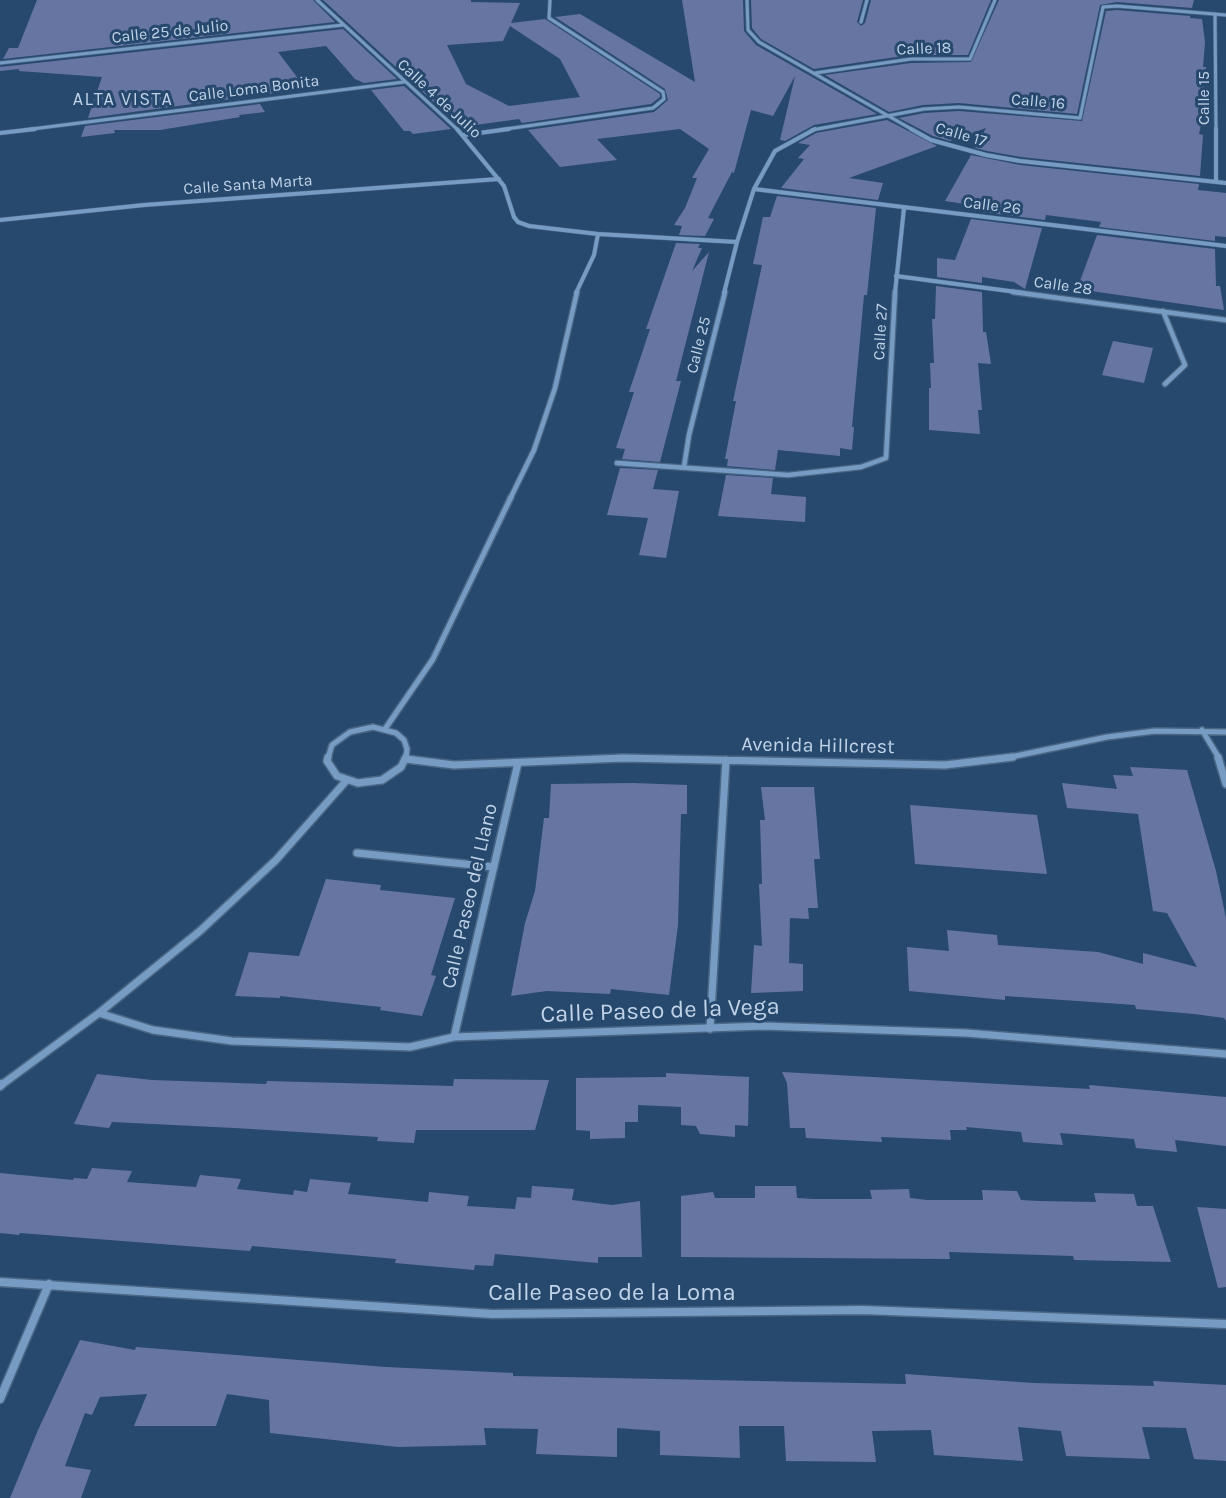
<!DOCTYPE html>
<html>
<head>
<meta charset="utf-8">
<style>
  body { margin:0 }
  canvas { display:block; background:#27496d }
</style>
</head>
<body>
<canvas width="1226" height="1498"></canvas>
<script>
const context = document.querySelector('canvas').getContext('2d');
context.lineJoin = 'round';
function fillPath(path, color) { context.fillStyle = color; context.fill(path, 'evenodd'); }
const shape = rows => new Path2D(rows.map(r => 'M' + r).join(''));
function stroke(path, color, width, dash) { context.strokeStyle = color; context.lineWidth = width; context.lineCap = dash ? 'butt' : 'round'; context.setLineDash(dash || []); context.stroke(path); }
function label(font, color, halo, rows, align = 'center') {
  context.font = font + ' Karla,sans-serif'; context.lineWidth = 6; context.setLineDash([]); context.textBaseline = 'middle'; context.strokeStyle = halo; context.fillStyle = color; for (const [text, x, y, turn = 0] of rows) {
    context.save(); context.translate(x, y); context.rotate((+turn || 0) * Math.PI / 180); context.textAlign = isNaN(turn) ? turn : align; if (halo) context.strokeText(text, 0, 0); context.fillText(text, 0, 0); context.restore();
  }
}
const building = shape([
  [37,0,313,0,335,22,3,59,9,48,18,48],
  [323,0,471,0,471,2,520,3,511,23,545,19,660,94,660,97,651,104,522,123,519,119,461,127],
  [510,26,560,59,580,97,509,106,466,84,447,45,503,41],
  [682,0,743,0,744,31,756,45,877,114,814,125,785,141,780,140,795,76,773,116,751,110,734,173,732,172,708,218,714,219,705,236,679,235,682,226,674,225,685,208,697,178,692,178,709,149,680,129,597,139,617,160,560,167,528,130,654,112,668,100,665,89,555,17,580,14,695,82],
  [751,0,863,0,857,22,861,26,865,23,871,0,991,0,968,55,910,55,814,69,761,39,752,28],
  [999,0,1194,0,1192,8,1117,2,1100,5,1077,114,959,103,923,105,889,112,825,75,911,63,971,62],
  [1117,10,1190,16,1190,18,1202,19,1205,42,1203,67,1206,67,1203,95,1207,95,1199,134,1203,135,1200,176,1021,157,987,151,975,148,986,128,950,141,933,136,899,118,924,113,959,111,1082,121,1106,11],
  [343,29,397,79,364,83,355,79,326,46,278,52,306,89,88,118,102,77,19,71,19,69,0,71,0,67],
  [404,86,451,129,413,134,410,131,404,131,371,90],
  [260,104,265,112,239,115,240,117,160,130,114,130,115,133,81,137,85,126],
  [887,120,937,146,849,178,883,183,878,200,781,188,804,159,798,158,810,145,798,143,816,133],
  [971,155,1020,165,1199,184,1198,190,1226,193,1226,237,1215,236,1215,241,1099,227,1101,222,1046,215,1045,220,974,211,976,206,971,205,945,201],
  [777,196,876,208,867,295,864,295,852,427,854,427,852,450,840,448,840,456,778,450,775,470,727,466,728,459,725,459,736,401,733,401,762,265,753,264,763,217,770,217],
  [971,219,1042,228,1025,289,1014,282,982,277,982,283,937,277,937,258,955,260],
  [1097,235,1215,249,1216,286,1220,286,1224,310,1077,289],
  [676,243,700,244,698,248,702,248,692,271,709,252,676,381,681,381,660,462,622,459,625,449,616,448,634,392,629,392,650,329,646,329],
  [936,286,982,292,983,332,986,332,991,364,978,363,982,410,978,410,980,434,929,430,929,388,931,388,930,363,934,363,932,319,935,319],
  [1113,341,1153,348,1144,383,1102,375],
  [620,468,658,470,653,489,679,491,666,558,639,555,648,518,607,515],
  [726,475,773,478,771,494,806,497,805,522,718,516],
  [1130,767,1187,770,1216,871,1226,918,1226,1021,1224,1018,1194,1014,1136,1009,1135,1005,1005,996,1005,1000,909,991,907,947,949,951,947,930,997,935,998,945,1098,952,1143,964,1143,953,1197,967,1167,913,1153,911,1138,814,1067,808,1062,783,1117,789,1113,775,1133,776],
  [633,783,687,785,687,814,681,814,678,925,669,995,611,989,610,994,547,991,511,996,525,923,535,891,544,818,549,818,551,784],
  [761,787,814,787,820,859,814,859,818,908,808,908,809,919,790,918,789,963,803,964,803,991,751,993,754,945,762,946,759,884,762,884,760,820,765,820],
  [910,805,1037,815,1047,874,915,864],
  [326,879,381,885,380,890,455,898,431,975,436,976,422,1016,380,1010,381,1007,280,996,280,998,235,996,249,952,299,956],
  [782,1072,1090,1089,1089,1085,1226,1097,1226,1146,1175,1140,1177,1152,1136,1148,1134,1139,1060,1133,1063,1145,1023,1142,1021,1132,966,1127,967,1130,950,1130,951,1140,881,1137,882,1142,806,1138,805,1128,790,1128,787,1083],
  [666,1073,749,1077,748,1126,735,1125,735,1137,700,1134,696,1126,681,1125,681,1107,638,1105,638,1122,625,1122,625,1138,590,1139,590,1131,576,1130,576,1078,666,1077],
  [97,1074,152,1080,266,1084,267,1081,453,1086,454,1079,549,1080,535,1130,416,1130,414,1143,377,1141,378,1137,235,1128,112,1122,109,1128,74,1124],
  [92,1168,132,1171,127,1182,196,1187,200,1175,241,1179,237,1189,293,1195,294,1190,307,1192,310,1179,351,1183,348,1194,428,1202,429,1192,469,1196,467,1206,515,1209,517,1197,531,1198,532,1186,574,1189,572,1200,612,1205,640,1201,642,1257,598,1257,598,1263,495,1254,493,1266,475,1265,474,1270,395,1263,396,1259,252,1246,250,1251,20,1233,19,1235,0,1233,0,1173,73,1180,74,1178,87,1179],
  [755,1186,796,1186,797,1198,814,1199,872,1199,870,1190,909,1189,910,1198,927,1200,983,1200,982,1190,1017,1191,1021,1200,1038,1201,1096,1202,1094,1193,1134,1194,1137,1206,1153,1206,1171,1262,1074,1260,1073,1256,949,1252,950,1259,681,1257,681,1196,713,1192,715,1198,755,1198],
  [1197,1207,1226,1209,1226,1287,1218,1288],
  [80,1340,135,1350,136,1347,386,1367,513,1373,513,1376,906,1384,905,1374,1033,1383,1154,1386,1153,1381,1226,1385,1226,1461,1194,1459,1186,1428,1142,1427,1150,1459,1066,1456,1061,1431,1018,1427,1023,1461,934,1455,931,1430,872,1431,876,1462,786,1461,784,1426,739,1426,740,1458,660,1455,660,1431,617,1428,617,1457,536,1454,538,1429,484,1428,486,1445,398,1447,270,1433,269,1400,227,1394,216,1426,134,1426,147,1394,100,1397,92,1415,85,1413,65,1466,91,1470,81,1498,10,1498,38,1430]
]);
const streetFar5 = shape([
  [317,0,458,130],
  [747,0,748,30,759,42,913,130],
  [1215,14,1216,130],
  [861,22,867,0],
  [0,63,343,25],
  [815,73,911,59,970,59,995,0],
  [24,130,404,82],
  [499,130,653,108,664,99,663,92,549,18,550,0],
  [812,130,924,109,959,107,1080,118,1103,7,1117,6,1226,15]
]);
const streetFar4 = shape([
  [457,129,504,186,514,217,518,222,529,226,598,234,737,242],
  [911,129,931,140,986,155,1020,161,1226,183],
  [1216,129,1216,182],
  [0,133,35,129],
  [464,135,509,129],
  [754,189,1226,246],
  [0,220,144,205,499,179],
  [896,276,1024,293],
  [576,293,594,255,598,234],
  [724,293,737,242,754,189,775,151,815,129],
  [895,293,904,208]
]);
const streetFar3 = shape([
  [1013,292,1226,320],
  [1163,311,1185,365,1165,384],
  [617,463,788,475,861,467,886,458,895,292],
  [684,467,689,435,725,292],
  [510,499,534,450,555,388,577,292]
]);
const streetFar2 = shape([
  [385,729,433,659,511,497],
  [1202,730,1219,758],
  [328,758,332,745,350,732,373,727,396,733,404,740,407,749,406,758],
  [615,758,639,758],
  [1006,758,1107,737,1155,731,1226,732]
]);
const streetFar1 = shape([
  [328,757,327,761,337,776,358,783,382,780,401,767,406,757],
  [1218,757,1226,784],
  [406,759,454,765,623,758,945,765,1013,757],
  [357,853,494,867],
  [99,1013,153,1030,232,1041,410,1047,454,1037,763,1026,966,1033,1226,1054],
  [710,1029,726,760],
  [454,1037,518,763],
  [0,1086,99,1013,200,931,276,860,346,781]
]);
const street = shape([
  [0,1086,2,1084],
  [0,1282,492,1314,863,1310,1226,1324],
  [0,1399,49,1284]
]);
const farStreetnames = [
  ["Calle 25 de Julio",170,32,-6],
  ["Calle 18",924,49,-2],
  ["Calle Loma Bonita",254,89,-7],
  ["Calle 15",1204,98,-90],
  ["Calle 4 de Julio",439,99,43],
  ["Calle 16",1038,102,5],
  ["Calle 17",961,135,16],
  ["Calle Santa Marta",248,185,-4],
  ["Calle 26",992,206,7],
  ["Calle 28",1063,286,8],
  ["Calle 27",881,332,-87],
  ["Calle 25",699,345,-76]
];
const farNeighbourhoodnames = [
  ["ALTA VISTA",123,100]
];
const streetNames = [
  ["Avenida Hillcrest",818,746,1],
  ["Calle Paseo del Llano",470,896,-77]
];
const nearStreetnames = [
  ["Calle Paseo de la Vega",660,1011,-2],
  ["Calle Paseo de la Loma",612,1293]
];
fillPath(building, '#6775a3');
stroke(streetFar5, '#496684', 4.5);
stroke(streetFar4, '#496684', 5);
stroke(streetFar3, '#496684', 7);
stroke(streetFar2, '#496684', 8);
stroke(streetFar1, '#496684', 10);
stroke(street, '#496684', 11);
stroke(streetFar5, '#769cc4', 3);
stroke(streetFar4, '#769cc4', 4);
stroke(streetFar3, '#769cc4', 4.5);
stroke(streetFar2, '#769cc4', 5);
stroke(streetFar1, '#769cc4', 7);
stroke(street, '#769cc4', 8);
label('16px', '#c0d3e9', '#27496d', farStreetnames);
context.letterSpacing = '1.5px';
label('18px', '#c0d3e9', '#27496d', farNeighbourhoodnames);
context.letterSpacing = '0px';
label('20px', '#c0d3e9', '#27496d', streetNames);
label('24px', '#c0d3e9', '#27496d', nearStreetnames);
</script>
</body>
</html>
